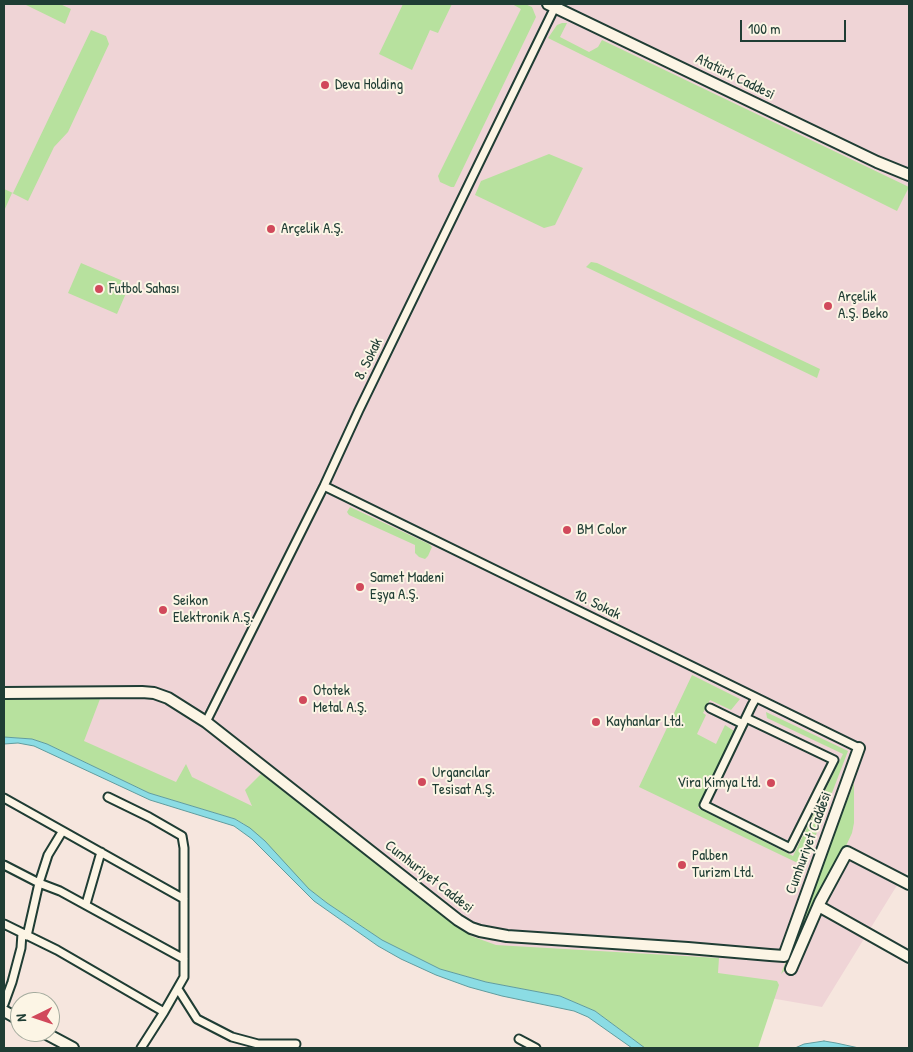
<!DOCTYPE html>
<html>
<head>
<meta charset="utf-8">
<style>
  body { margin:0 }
  #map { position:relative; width:913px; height:1052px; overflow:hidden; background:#f6e6de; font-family:"Patrick Hand",sans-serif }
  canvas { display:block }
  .frame { position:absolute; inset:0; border:5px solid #1f3d34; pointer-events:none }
  .north { position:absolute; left:10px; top:992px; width:50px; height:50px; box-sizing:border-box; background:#fcf5e5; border:1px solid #a4ab9e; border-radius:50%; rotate:266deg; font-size:14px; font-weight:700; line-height:20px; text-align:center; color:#1f3d34 }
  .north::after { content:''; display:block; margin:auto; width:18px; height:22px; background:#d1495b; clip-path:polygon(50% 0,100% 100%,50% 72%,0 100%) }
  .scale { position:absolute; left:740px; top:20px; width:106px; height:22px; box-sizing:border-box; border:2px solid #1f3d34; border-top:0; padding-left:6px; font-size:15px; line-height:18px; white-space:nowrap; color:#1f3d34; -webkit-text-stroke:4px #fcf5e5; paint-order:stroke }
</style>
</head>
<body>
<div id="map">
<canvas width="913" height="1052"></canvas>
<div class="frame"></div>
<div class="north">N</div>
<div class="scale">100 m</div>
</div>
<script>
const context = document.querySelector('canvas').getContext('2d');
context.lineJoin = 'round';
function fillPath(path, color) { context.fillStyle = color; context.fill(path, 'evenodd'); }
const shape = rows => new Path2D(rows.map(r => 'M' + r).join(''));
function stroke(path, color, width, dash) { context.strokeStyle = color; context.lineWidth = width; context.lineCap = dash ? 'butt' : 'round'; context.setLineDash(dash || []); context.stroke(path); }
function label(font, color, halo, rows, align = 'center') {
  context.font = font + ' "Patrick Hand",sans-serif'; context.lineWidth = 4; context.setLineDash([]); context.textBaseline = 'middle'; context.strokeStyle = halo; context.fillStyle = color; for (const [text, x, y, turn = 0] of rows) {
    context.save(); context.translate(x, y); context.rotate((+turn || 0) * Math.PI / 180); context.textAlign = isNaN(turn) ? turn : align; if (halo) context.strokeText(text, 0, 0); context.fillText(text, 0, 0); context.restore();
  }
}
const built = shape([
  [4,4,909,4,909,870,899,882,822,1007,620,972,464,954,293,830,4,730]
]);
const green = shape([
  [24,4,60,4,71,9,65,24],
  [403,4,452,4,438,33,430,30,412,70,379,54],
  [512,4,525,4,532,7,536,17,454,187,451,187,440,182,438,176,521,9],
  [562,23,567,23,560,37,589,52,598,47,602,40,909,187,897,211,548,38,557,25],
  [91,30,106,36,109,44,68,132,54,147,28,201,12,193,4,211,4,189,13,193],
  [549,154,583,168,555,225,544,228,475,195,481,181],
  [591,262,597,263,820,369,817,378,586,267],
  [81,263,130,284,117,314,68,293],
  [350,507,429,544,432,547,428,556,425,559,419,557,415,553,415,545,349,515,347,512],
  [692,675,740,699,731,710,710,700,703,713,706,715,697,734,716,744,725,725,734,731,698,808,793,856,843,754,767,718,766,712,848,751,804,866,639,787],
  [100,699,84,741,176,782,186,764,192,777,252,806,245,790,261,774,471,936,496,945,719,958,718,973,777,981,779,985,758,1048,645,1048,595,1011,560,996,486,982,440,969,382,940,327,903,309,889,244,824,235,819,149,793,47,744,32,739,4,737,4,700],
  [854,783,854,823,852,833,791,964,781,974]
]);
const water = shape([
  [4,737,32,739,47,744,149,793,235,819,250,828,265,841,309,889,327,903,382,940,440,969,486,982,560,996,595,1011,645,1048,632,1048,588,1017,574,1011,502,996,469,987,436,975,401,959,378,946,314,901,252,839,234,826,150,800,34,746,18,743,4,744,4,737],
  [824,1041,836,1043,859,1048,795,1048,804,1044,824,1041]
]);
const street = shape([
  [324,486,859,748],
  [710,708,743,724],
  [746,718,834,760,790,848,704,805,752,705,756,698],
  [206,722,324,486,359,410,555,7],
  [108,797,149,817,182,836,184,848,184,977,164,1012,141,1048],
  [4,798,184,899],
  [4,865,39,883,60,891,184,959],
  [86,904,101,852],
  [4,924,57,950,164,1012],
  [27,936,39,883,48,855,62,832],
  [178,989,197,1019,232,1037,258,1044,296,1044],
  [4,1004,12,982,21,948,22,933],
  [519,1039,536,1048]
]);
const secondary = shape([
  [548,4,877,162,909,175],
  [4,693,142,692,154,693,168,698,206,722,458,920,471,928,480,931,507,936,688,948,770,955,784,956,859,748],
  [822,908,909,957],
  [791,969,820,902,847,852,909,884],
  [4,1011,20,1020],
  [43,1032,73,1048]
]);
const markers = [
  [325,85,5,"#d1495b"],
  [271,229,5,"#d1495b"],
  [99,289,5,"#d1495b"],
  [828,306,5,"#d1495b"],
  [567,530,5,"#d1495b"],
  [360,587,5,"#d1495b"],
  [163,610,5,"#d1495b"],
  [303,700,5,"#d1495b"],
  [596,722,5,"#d1495b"],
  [422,782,5,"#d1495b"],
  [771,783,5,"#d1495b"],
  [682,865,5,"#d1495b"]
];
const streetNames = [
  ["Atatürk Caddesi",735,77,26],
  ["8. Sokak",369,359,-64],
  ["10. Sokak",597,605,26],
  ["Cumhuriyet Caddesi",809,843,-70],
  ["Cumhuriyet Caddesi",429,877,38]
];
const poiNames = [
  ["Deva Holding",335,85],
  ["Arçelik A.Ş.",281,229],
  ["Futbol Sahası",109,289],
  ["Arçelik",838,297],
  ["A.Ş. Beko",838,314],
  ["BM Color",577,530],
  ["Samet Madeni",370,578],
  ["Eşya A.Ş.",370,595],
  ["Seikon",173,601],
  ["Elektronik A.Ş.",173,618],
  ["Ototek",313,691],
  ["Metal A.Ş.",313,708],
  ["Kayhanlar Ltd.",606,722],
  ["Urgancılar",432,773],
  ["Tesisat A.Ş.",432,790],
  ["Vira Kimya Ltd.",761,783,"right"],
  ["Palben",692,856],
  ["Turizm Ltd.",692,873]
];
fillPath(built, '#efd4d6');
fillPath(green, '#b7e19e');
fillPath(water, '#8bdce4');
stroke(water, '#609c9e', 1);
stroke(street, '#1f3d34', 11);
stroke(secondary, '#1f3d34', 14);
stroke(street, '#fcf5e5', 7);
stroke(secondary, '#fcf5e5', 10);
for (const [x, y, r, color] of markers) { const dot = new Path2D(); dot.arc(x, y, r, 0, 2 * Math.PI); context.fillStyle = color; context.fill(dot); stroke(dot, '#fcf5e5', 2); }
label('15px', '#1f3d34', '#fcf5e5', streetNames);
label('15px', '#1f3d34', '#fcf5e5', poiNames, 'left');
</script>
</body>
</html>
